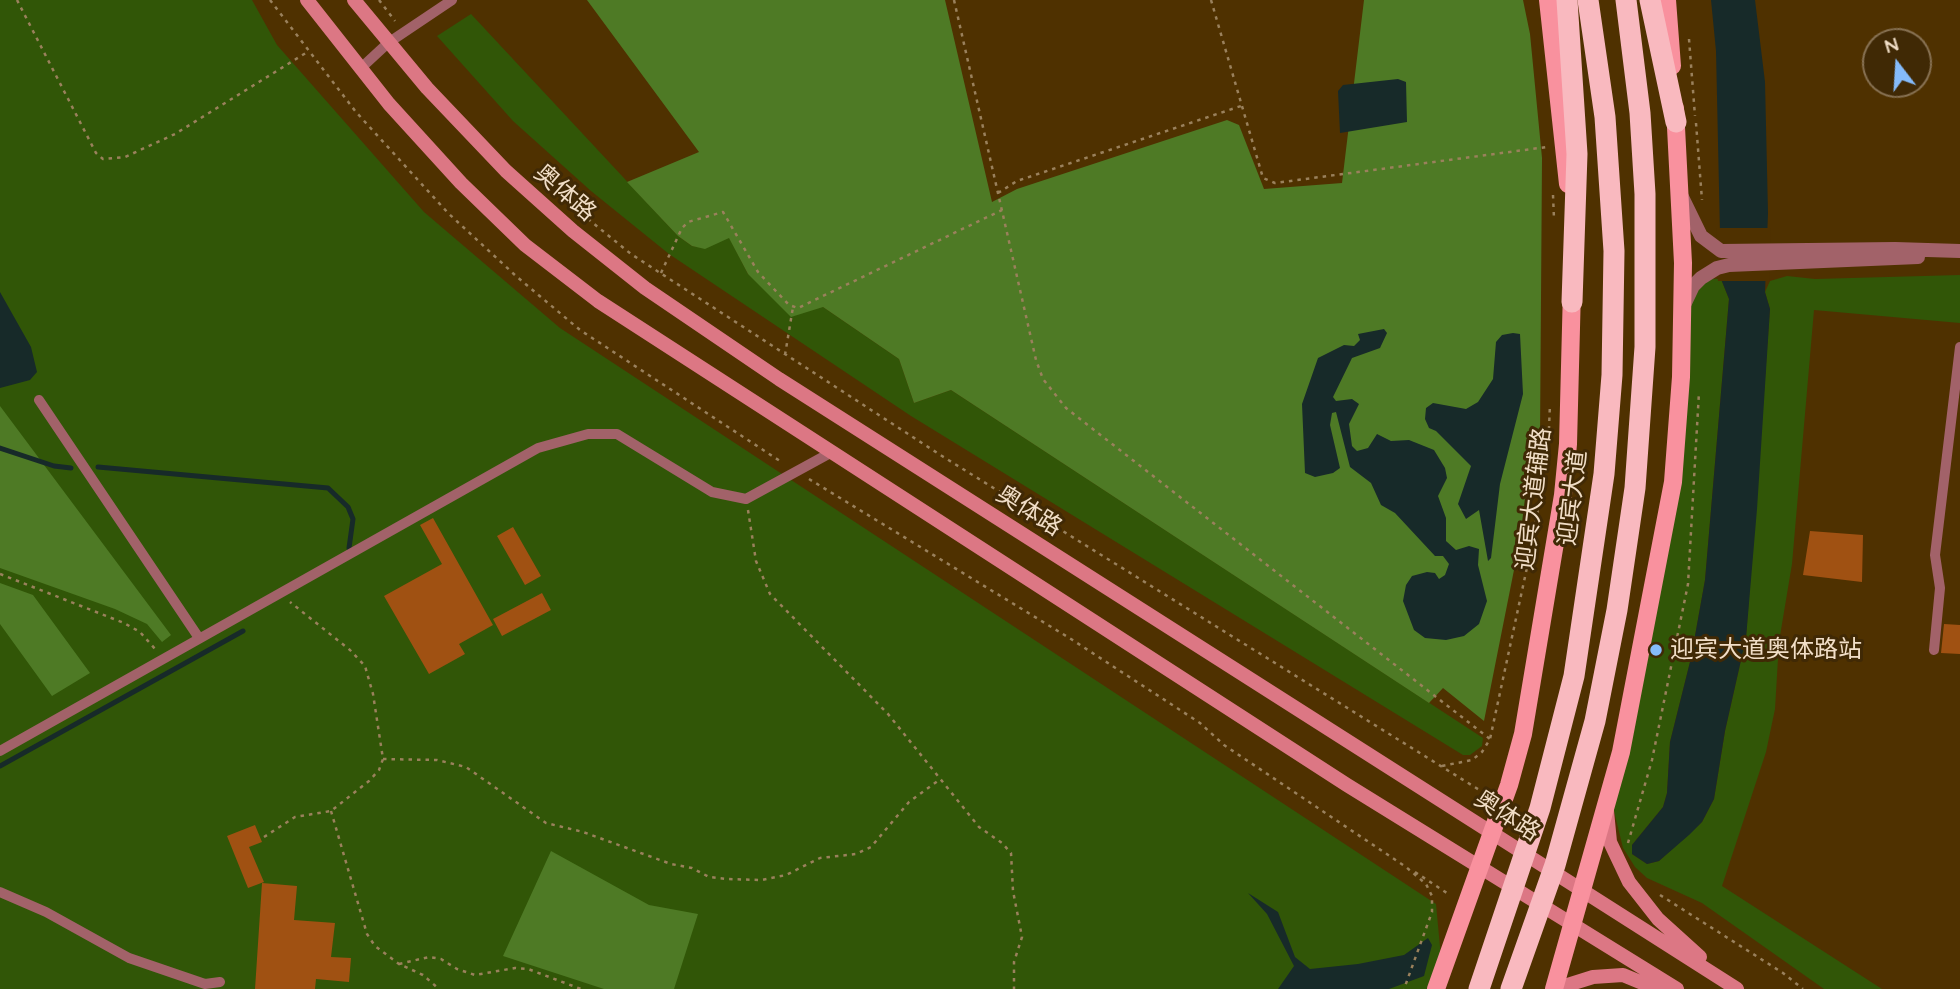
<!DOCTYPE html>
<html>
<head>
<meta charset="utf-8">
<style>
  body { margin:0 }
  #map { position:relative; width:1960px; height:989px; overflow:hidden; background:#4f3100; font-family:Quicksand,sans-serif }
  canvas { display:block }
  .north { position:absolute; left:1862px; top:28px; width:70px; height:70px; box-sizing:border-box; background:#402905; border:2px solid #877153; border-radius:50%; rotate:343deg; font-size:19px; font-weight:700; line-height:28px; text-align:center; color:#f1dec7 }
  .north::after { content:''; display:block; margin:auto; width:24px; height:32px; background:#85bbfb; clip-path:polygon(50% 0,100% 100%,50% 72%,0 100%) }
</style>
</head>
<body>
<div id="map">
<canvas width="1960" height="989"></canvas>
<div class="north">N</div>
</div>
<script>
const context = document.querySelector('canvas').getContext('2d');
context.lineJoin = 'round';
function fillPath(path, color) { context.fillStyle = color; context.fill(path, 'evenodd'); }
const shape = rows => new Path2D(rows.map(r => 'M' + r).join(''));
function stroke(path, color, width, dash) { context.strokeStyle = color; context.lineWidth = width; context.lineCap = dash ? 'butt' : 'round'; context.setLineDash(dash || []); context.stroke(path); }
function label(font, color, halo, rows, align = 'center') {
  context.font = font + ' Quicksand,"Noto Sans SC",sans-serif'; context.lineWidth = 6; context.setLineDash([]); context.textBaseline = 'middle'; context.strokeStyle = halo; context.fillStyle = color; for (const [text, x, y, turn = 0] of rows) {
    context.save(); context.translate(x, y); context.rotate((+turn || 0) * Math.PI / 180); context.textAlign = isNaN(turn) ? turn : align; if (halo) context.strokeText(text, 0, 0); context.fillText(text, 0, 0); context.restore();
  }
}
const green = shape([
  [0,0,252,0,277,45,424,212,560,328,1436,904,1444,989,0,989],
  [471,14,678,236,692,246,705,248,729,237,748,274,823,307,899,359,914,403,951,390,1483,738,1482,746,1470,755,1463,755,911,416,669,254,591,191,513,121,437,36],
  [1960,275,1960,323,1814,310,1792,564,1779,642,1775,709,1766,752,1722,886,1882,989,1824,989,1702,903,1647,878,1635,867,1623,848,1611,799,1659,570,1680,284,1699,278,1721,279,1729,299,1705,580,1691,658,1670,742,1667,793,1663,807,1632,845,1632,854,1647,864,1659,861,1689,834,1702,822,1714,799,1725,731,1746,638,1770,309,1765,292,1770,281,1787,276,1815,279]
]);
const forest = shape([
  [587,0,945,0,992,202,1017,189,1227,120,1239,125,1264,189,1342,183,1364,0,1523,0,1530,34,1542,158,1540,439,1484,721,1443,688,1429,703,951,390,914,403,899,359,823,307,791,317,748,274,729,238,705,249,692,246,678,236,627,182,699,152],
  [0,406,171,635,162,642,147,624,115,609,0,568],
  [0,583,33,595,90,673,52,696,0,624],
  [551,851,649,905,698,914,674,989,604,989,503,956]
]);
const water = shape([
  [1711,0,1755,0,1765,82,1768,213,1765,292,1770,309,1757,509,1746,638,1725,731,1714,799,1702,822,1689,835,1659,861,1647,864,1632,854,1632,845,1663,807,1667,793,1670,742,1691,658,1705,580,1729,299,1721,279,1716,51],
  [1398,79,1406,82,1407,122,1340,133,1338,91,1343,85],
  [0,292,31,347,37,372,30,380,0,388],
  [1384,329,1387,333,1380,348,1352,358,1333,397,1336,401,1352,399,1359,404,1349,424,1352,446,1357,451,1368,448,1377,434,1391,441,1409,440,1434,450,1445,468,1447,478,1438,496,1446,518,1446,541,1456,550,1469,546,1479,549,1478,565,1487,601,1479,624,1464,636,1446,640,1425,638,1414,630,1403,601,1406,585,1412,576,1427,572,1435,573,1439,579,1445,575,1449,564,1443,556,1435,556,1395,513,1381,505,1371,483,1350,467,1336,412,1332,413,1330,425,1340,468,1333,473,1315,477,1305,473,1302,404,1318,358,1344,345,1354,346,1360,340,1358,334],
  [1513,333,1520,334,1523,394,1500,484,1491,558,1488,561,1479,510,1466,519,1458,504,1471,466,1436,431,1429,428,1425,419,1426,408,1433,403,1466,409,1478,402,1493,379,1496,342,1502,335],
  [1248,893,1278,912,1295,957,1310,969,1358,964,1404,955,1428,938,1432,945,1424,976,1389,989,1278,989,1294,966,1267,914]
]);
const pier = shape([
  [1716,228,1771,228,1769,281,1718,281]
]);
const stream = shape([
  [0,448,54,466,71,468],
  [98,467,328,488,348,507,353,519,349,548],
  [0,766,243,631]
]);
const building = shape([
  [433,518,493,625,459,644,465,654,429,674,384,596,442,564,420,525],
  [513,527,541,576,525,585,497,536],
  [1810,531,1863,535,1862,582,1803,575],
  [542,593,551,610,502,636,493,619],
  [1944,624,1960,625,1960,654,1941,653],
  [255,825,262,842,249,847,264,882,248,888,227,836],
  [262,883,297,886,294,920,335,923,331,957,351,958,349,982,316,979,315,989,255,989]
]);
const path = shape([
  [17,0,96,153,103,159,125,157,175,134,309,51],
  [270,0,356,112,448,213,516,276,580,330,783,463],
  [379,0,395,21],
  [954,0,1036,360,1043,379,1066,408,1490,739],
  [1211,0,1263,178,1275,183,1547,147],
  [1689,39,1695,116],
  [1696,123,1702,200],
  [555,192,631,254,942,456,1489,796],
  [998,193,1017,181,1241,106],
  [1553,195,1554,219],
  [661,273,682,228,688,222,723,212,758,272,789,305,798,308,1002,210],
  [785,355,793,307],
  [809,479,1071,639,1200,723,1224,745,1406,867,1426,884,1432,896,1432,912,1404,989],
  [748,510,756,561,770,594,888,714,979,827,1002,843,1011,853,1013,891,1022,937,1014,962,1014,989],
  [0,574,124,623,140,632,156,650],
  [383,759,437,760,466,767,546,823,583,832,671,864,692,868,709,877,727,879,762,880,786,875,820,858,856,854,871,847,909,802,939,780],
  [1442,766,1472,760,1482,752,1490,739,1531,549,1548,452,1550,404],
  [331,811,367,934,375,946,399,964,423,975,439,989],
  [264,837,295,817,331,811,369,781,379,770,383,759,373,694,365,666,350,650,290,602],
  [1628,843,1652,760,1688,584,1699,392],
  [1415,872,1450,895],
  [1660,895,1783,973,1803,989],
  [399,964,429,957,441,959,457,969,475,975,515,968,528,969,581,989]
]);
const lane = shape([
  [361,68,388,43,452,0],
  [39,400,199,638],
  [1934,650,1940,588,1935,555,1960,347],
  [0,751,538,448,588,434,617,434,712,492,746,499,832,452],
  [0,892,46,912,129,958,205,984,220,982]
]);
const street = shape([
  [1682,197,1701,236,1721,251,1895,249,1960,251],
  [1684,305,1693,286,1701,278,1717,268,1729,265,1918,257]
]);
const secondary = shape([
  [307,0,389,104,461,183,525,245,598,301,1347,785,1677,989],
  [354,0,427,88,506,171,573,231,645,288,779,379,1737,989],
  [1607,811,1610,842,1629,882,1658,919,1700,957],
  [1555,989,1593,977,1623,975,1657,989]
]);
const primary = shape([
  [1548,0,1568,184],
  [1667,0,1672,66],
  [1436,989,1509,785,1523,734,1563,495,1568,444,1572,289],
  [1554,989,1621,752,1673,482,1681,377,1683,263,1675,108]
]);
const highway = shape([
  [1567,0,1577,154,1572,302],
  [1650,0,1676,122]
]);
const highwayBridge = shape([
  [1479,989,1540,808,1574,676,1604,474,1612,375,1614,251,1605,117,1588,0],
  [1511,989,1555,865,1595,721,1617,610,1635,488,1645,347,1645,194,1640,113,1626,0]
]);
const markers = [
  [1656,650,7,"#85bbfb"]
];
const streetNames = [
  ["奥体路",565,193,41],
  ["迎宾大道",1573,498,-83],
  ["迎宾大道辅路",1534,499,-83],
  ["奥体路",1029,511,32],
  ["奥体路",1507,816,33]
];
const poiNames = [
  ["迎宾大道奥体路站",1670,650]
];
fillPath(green, '#315607');
fillPath(forest, '#4e7a25');
fillPath(water, '#172a29');
fillPath(pier, '#4f3100');
stroke(stream, '#172a29', 5);
fillPath(building, '#a05112');
stroke(path, '#9a815c', 2.5, [3.5, 5]);
stroke(lane, '#a26269', 10);
stroke(street, '#a26269', 14);
stroke(secondary, '#dc7784', 14);
stroke(primary, '#f9919e', 18);
stroke(highway, '#f9b9bf', 21);
stroke(highwayBridge, '#f9b9bf', 21);
for (const [x, y, r, color] of markers) { const dot = new Path2D(); dot.arc(x, y, r, 0, 2 * Math.PI); context.fillStyle = color; context.fill(dot); stroke(dot, '#402905', 2.5); }
label('24px', '#f1dec7', '#402905', streetNames);
label('24px', '#f1dec7', '#402905', poiNames, 'left');
</script>
</body>
</html>
